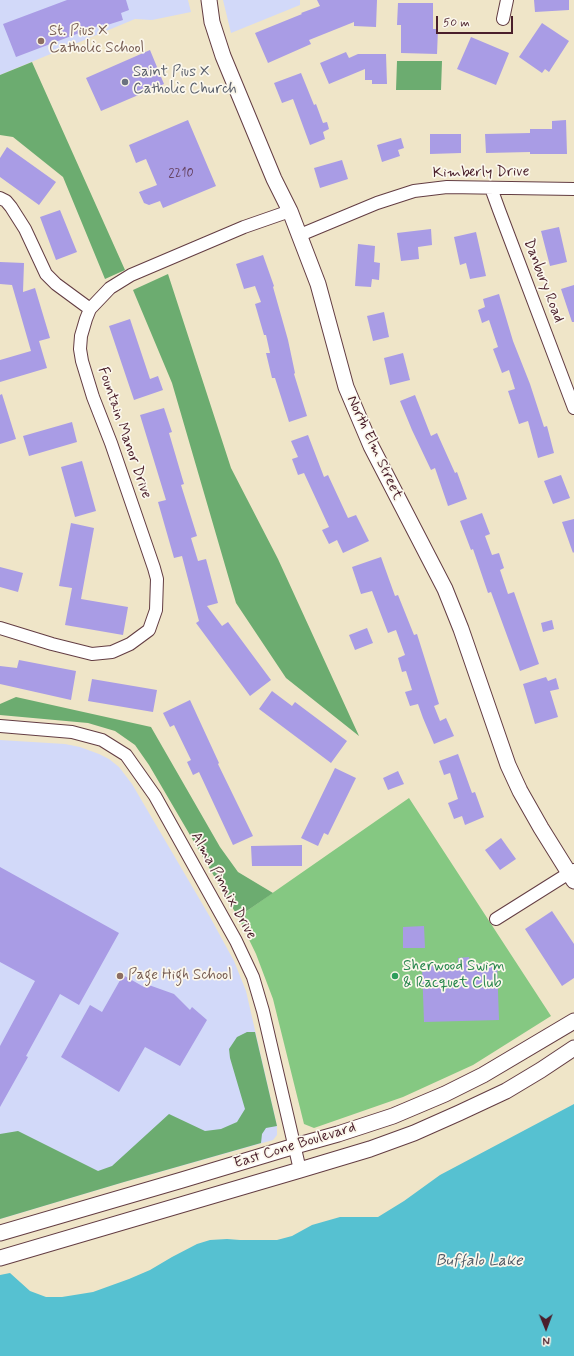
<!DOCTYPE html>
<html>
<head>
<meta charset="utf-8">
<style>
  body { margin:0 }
  #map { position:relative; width:574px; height:1356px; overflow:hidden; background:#efe5c8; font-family:Mynerve,sans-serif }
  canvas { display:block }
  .north { position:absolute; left:526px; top:1308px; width:40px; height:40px; -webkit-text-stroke:3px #fbf7ec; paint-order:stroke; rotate:179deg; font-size:11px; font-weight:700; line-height:16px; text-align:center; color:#4a1f2b }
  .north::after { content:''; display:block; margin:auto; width:14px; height:18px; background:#4a1f2b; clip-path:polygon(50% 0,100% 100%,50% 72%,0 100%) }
  .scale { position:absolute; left:436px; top:16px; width:77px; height:18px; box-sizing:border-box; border:2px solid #4a1f2b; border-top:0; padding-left:5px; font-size:12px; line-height:14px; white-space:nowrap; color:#4a1f2b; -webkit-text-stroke:3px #fbf7ec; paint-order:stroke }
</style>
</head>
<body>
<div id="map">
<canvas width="574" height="1356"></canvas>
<div class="north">N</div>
<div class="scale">50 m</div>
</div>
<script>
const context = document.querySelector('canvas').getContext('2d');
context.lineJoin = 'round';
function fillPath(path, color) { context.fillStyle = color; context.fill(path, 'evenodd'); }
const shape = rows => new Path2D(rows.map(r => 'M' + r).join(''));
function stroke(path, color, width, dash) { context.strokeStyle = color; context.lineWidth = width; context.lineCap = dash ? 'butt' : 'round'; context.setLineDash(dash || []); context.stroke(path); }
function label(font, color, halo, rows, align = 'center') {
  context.font = font + ' Mynerve,sans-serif'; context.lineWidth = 3.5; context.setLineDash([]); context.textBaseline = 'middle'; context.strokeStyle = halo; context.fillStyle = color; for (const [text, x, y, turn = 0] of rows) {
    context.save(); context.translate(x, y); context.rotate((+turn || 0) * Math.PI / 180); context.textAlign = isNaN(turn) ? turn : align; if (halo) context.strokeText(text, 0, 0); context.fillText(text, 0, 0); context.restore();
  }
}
const built = shape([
  [0,0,188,0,191,12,152,20,135,19,0,75],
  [223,0,300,0,300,5,231,33],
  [0,740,65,744,80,747,99,754,109,759,119,767,132,784,210,917,234,961,246,991,277,1126,277,1135,273,1140,124,1182,0,1219]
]);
const green = shape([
  [409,798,551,1016,473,1065,403,1097,314,1128,304,1124,273,999,256,954,238,917]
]);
const forest = shape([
  [397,61,442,61,441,90,396,90],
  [32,62,125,270,105,279,63,177,13,137,0,135,0,75],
  [168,274,231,468,278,559,359,736,286,678,236,603,172,383,133,290],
  [16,697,151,727,220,847,238,872,273,893,238,917,149,765,135,745,115,731,88,723,0,715,0,704],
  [247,1032,255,1032,277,1126,266,1128,262,1134,261,1143,124,1182,0,1219,0,1134,18,1131,98,1171,112,1166,169,1114,205,1131,221,1129,237,1122,245,1109,230,1058,229,1049,237,1037]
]);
const water = shape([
  [574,1104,574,1356,0,1356,0,1275,10,1273,30,1291,46,1297,62,1297,93,1292,129,1279,150,1270,172,1257,197,1244,210,1240,227,1239,240,1240,277,1240,292,1236,312,1225,340,1217,378,1217,404,1201,440,1175]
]);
const building = shape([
  [67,0,126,0,129,10,121,13,123,20,104,26,103,24,16,57,3,24],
  [317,0,377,0,376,27,354,26,354,22,309,40,311,44,268,63,255,33,302,14,301,13,320,6],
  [534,0,569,0,569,10,535,12],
  [398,3,433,3,433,29,438,29,437,54,401,53,401,25,397,25],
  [542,23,569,41,549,72,545,69,542,73,519,57],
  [471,37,509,53,496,85,457,69],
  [150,50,164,84,101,111,86,78],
  [346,52,349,58,358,54,386,54,387,84,372,84,372,80,365,80,365,69,329,84,320,63],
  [301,73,314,105,316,104,323,123,327,122,329,129,323,132,325,139,310,145,293,99,282,103,274,83],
  [188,120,216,186,163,208,160,201,149,205,144,203,139,192,157,185,146,159,136,163,129,145],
  [566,120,567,154,530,154,530,152,486,153,485,134,530,133,530,129,552,129,552,121],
  [430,134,461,134,461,153,430,154],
  [401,138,404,148,398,150,400,156,382,162,377,145],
  [7,147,56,182,39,205,0,177,0,158],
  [342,160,348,179,320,188,314,168],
  [60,210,77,252,56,260,40,217],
  [559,227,567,262,550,266,541,231],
  [431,229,432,245,418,247,419,259,401,261,397,233],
  [476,232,486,276,470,279,466,263,460,265,454,237],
  [358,244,375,246,374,262,380,263,379,280,372,279,371,287,355,286],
  [263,255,274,286,273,287,288,340,295,373,294,374,307,416,289,422,275,378,272,378,266,353,270,353,266,335,264,335,255,304,261,302,255,286,244,289,236,264],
  [0,262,24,263,23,292,35,288,50,338,39,341,47,368,0,382,0,360,31,351,12,285,0,284],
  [574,285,574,322,572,322,561,289],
  [499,294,513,341,530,384,544,427,547,426,554,453,538,458,528,421,519,424,508,391,515,389,509,370,502,373,493,349,498,347,489,320,482,323,478,310,485,307,483,299],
  [384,312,389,337,373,341,367,316],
  [130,319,150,379,158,376,163,390,134,400,109,326],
  [403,353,410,380,390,385,384,358],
  [2,394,16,439,0,444,0,395],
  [415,395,431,436,437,433,455,473,457,472,467,499,448,506,435,468,431,470,412,430,400,401],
  [164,408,172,432,169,433,184,484,181,485,197,536,191,538,198,561,206,559,218,603,207,606,222,626,228,622,271,680,250,696,196,623,199,621,182,556,174,558,158,502,166,500,140,415],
  [72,422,77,442,29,456,23,436],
  [308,435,324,477,328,475,348,518,356,515,369,541,343,553,337,540,329,544,322,530,329,527,304,473,298,475,292,459,298,457,291,441],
  [82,461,96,511,75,517,61,467],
  [561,475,570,498,553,504,544,481],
  [482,513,490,534,485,536,492,555,499,553,504,568,500,570,508,594,514,592,539,664,520,671,491,592,488,593,473,549,471,550,460,521],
  [574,519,574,552,573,553,562,522],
  [71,523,94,528,81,599,128,607,123,635,65,625,72,588,59,586],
  [381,557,395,596,398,595,414,635,417,634,439,704,434,706,440,721,446,718,454,736,434,744,423,718,418,704,410,706,405,692,412,690,406,671,402,672,398,658,405,655,396,630,388,633,372,591,361,594,352,567],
  [0,567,23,573,18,592,0,587],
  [552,620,554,629,543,632,541,623],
  [367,628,373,643,355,650,349,635],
  [19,660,76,671,71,700,0,684,0,666,17,668],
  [546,677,548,681,556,678,559,689,550,691,558,717,535,724,523,684],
  [92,679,157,690,153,712,88,701],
  [272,691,292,706,295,702,347,741,331,763,259,709],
  [190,700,219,763,218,764,253,836,233,845,199,772,193,775,187,762,191,760,174,725,170,727,163,713],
  [458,754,472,793,475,792,484,817,465,825,462,816,454,819,448,803,458,799,450,773,444,775,439,761],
  [335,768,356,778,328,835,324,833,318,846,301,838],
  [398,771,404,784,388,790,383,778],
  [501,838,516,859,500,870,485,850],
  [302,845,302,866,252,866,251,846],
  [0,867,119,933,79,1005,60,994,26,1056,28,1057,0,1107,0,1046,35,981,0,962],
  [552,911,574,944,574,978,562,986,525,929],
  [424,926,425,948,403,948,403,927],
  [469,957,470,964,497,963,499,1020,424,1022,422,966,458,965,458,958],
  [123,975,144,987,146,984,174,994,190,1010,192,1007,207,1020,180,1066,145,1047,119,1092,61,1057,90,1005,102,1012]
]);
const minor = shape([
  [503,19,507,0],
  [491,188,499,210,574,408],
  [0,198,6,201,11,207,25,229,46,274,56,284,90,309],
  [300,235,377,203,414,191,447,187,574,189],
  [0,628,52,644,92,654,112,652,130,644,149,630,156,610,157,579,154,568,111,443,93,397,82,361,80,349,81,336,86,319,90,309,110,288,131,275,244,227,290,211],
  [0,726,72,732,102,740,126,755,155,796,236,941,253,977,263,1011,300,1170],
  [496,919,574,870]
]);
const major = shape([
  [209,0,212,22,223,56,274,179,290,211,318,284,346,387,371,446,445,589,461,629,508,765,520,791,541,828,574,881],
  [0,1233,182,1180,295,1146,338,1134,393,1116,445,1094,483,1075,574,1021],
  [0,1258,300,1170,370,1149,414,1133,459,1113,506,1091,541,1070,574,1048]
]);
const markers = [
  [41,41,4,"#8d6e63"],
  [125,82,4,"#6b7280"],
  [120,976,4,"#8d6e63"],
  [395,976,4,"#2e9e5b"]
];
const numberNames = [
  ["2210",181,174]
];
const educationNames = [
  ["St. Pius X",49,32],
  ["Catholic School",49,49],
  ["Page High School",128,976]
];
const worshipNames = [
  ["Saint Pius X",133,73],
  ["Catholic Church",133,90]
];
const streetNames = [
  ["Kimberly Drive",481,173,-1],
  ["Danbury Road",543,281,69],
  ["Fountain Manor Drive",124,433,71],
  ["North Elm Street",374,448,65],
  ["Alma Pinnix Drive",223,886,61],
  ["East Cone Boulevard",295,1146,-17]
];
const leisureNames = [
  ["Sherwood Swim",403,967],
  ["& Racquet Club",403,984]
];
const waterNames = [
  ["Buffalo Lake",479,1262]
];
fillPath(built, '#d2d9f9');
fillPath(green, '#85c882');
fillPath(forest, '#6cac70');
fillPath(water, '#56c1d1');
fillPath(building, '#a99ce5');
stroke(minor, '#633d43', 14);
stroke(major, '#633d43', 17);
stroke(minor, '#fff', 12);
stroke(major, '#fff', 15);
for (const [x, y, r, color] of markers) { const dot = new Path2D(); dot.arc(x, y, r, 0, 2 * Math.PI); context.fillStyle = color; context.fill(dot); stroke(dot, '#fbf7ec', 1.5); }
label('13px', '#623e5a', null, numberNames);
label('15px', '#785e54', '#fbf7ec', educationNames, 'left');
label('15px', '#5b616d', '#fbf7ec', worshipNames, 'left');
label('15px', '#4a1f2b', '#fbf7ec', streetNames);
label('15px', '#27864d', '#fbf7ec', leisureNames, 'left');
label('italic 16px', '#4e5865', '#fbf7ec', waterNames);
</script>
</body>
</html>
